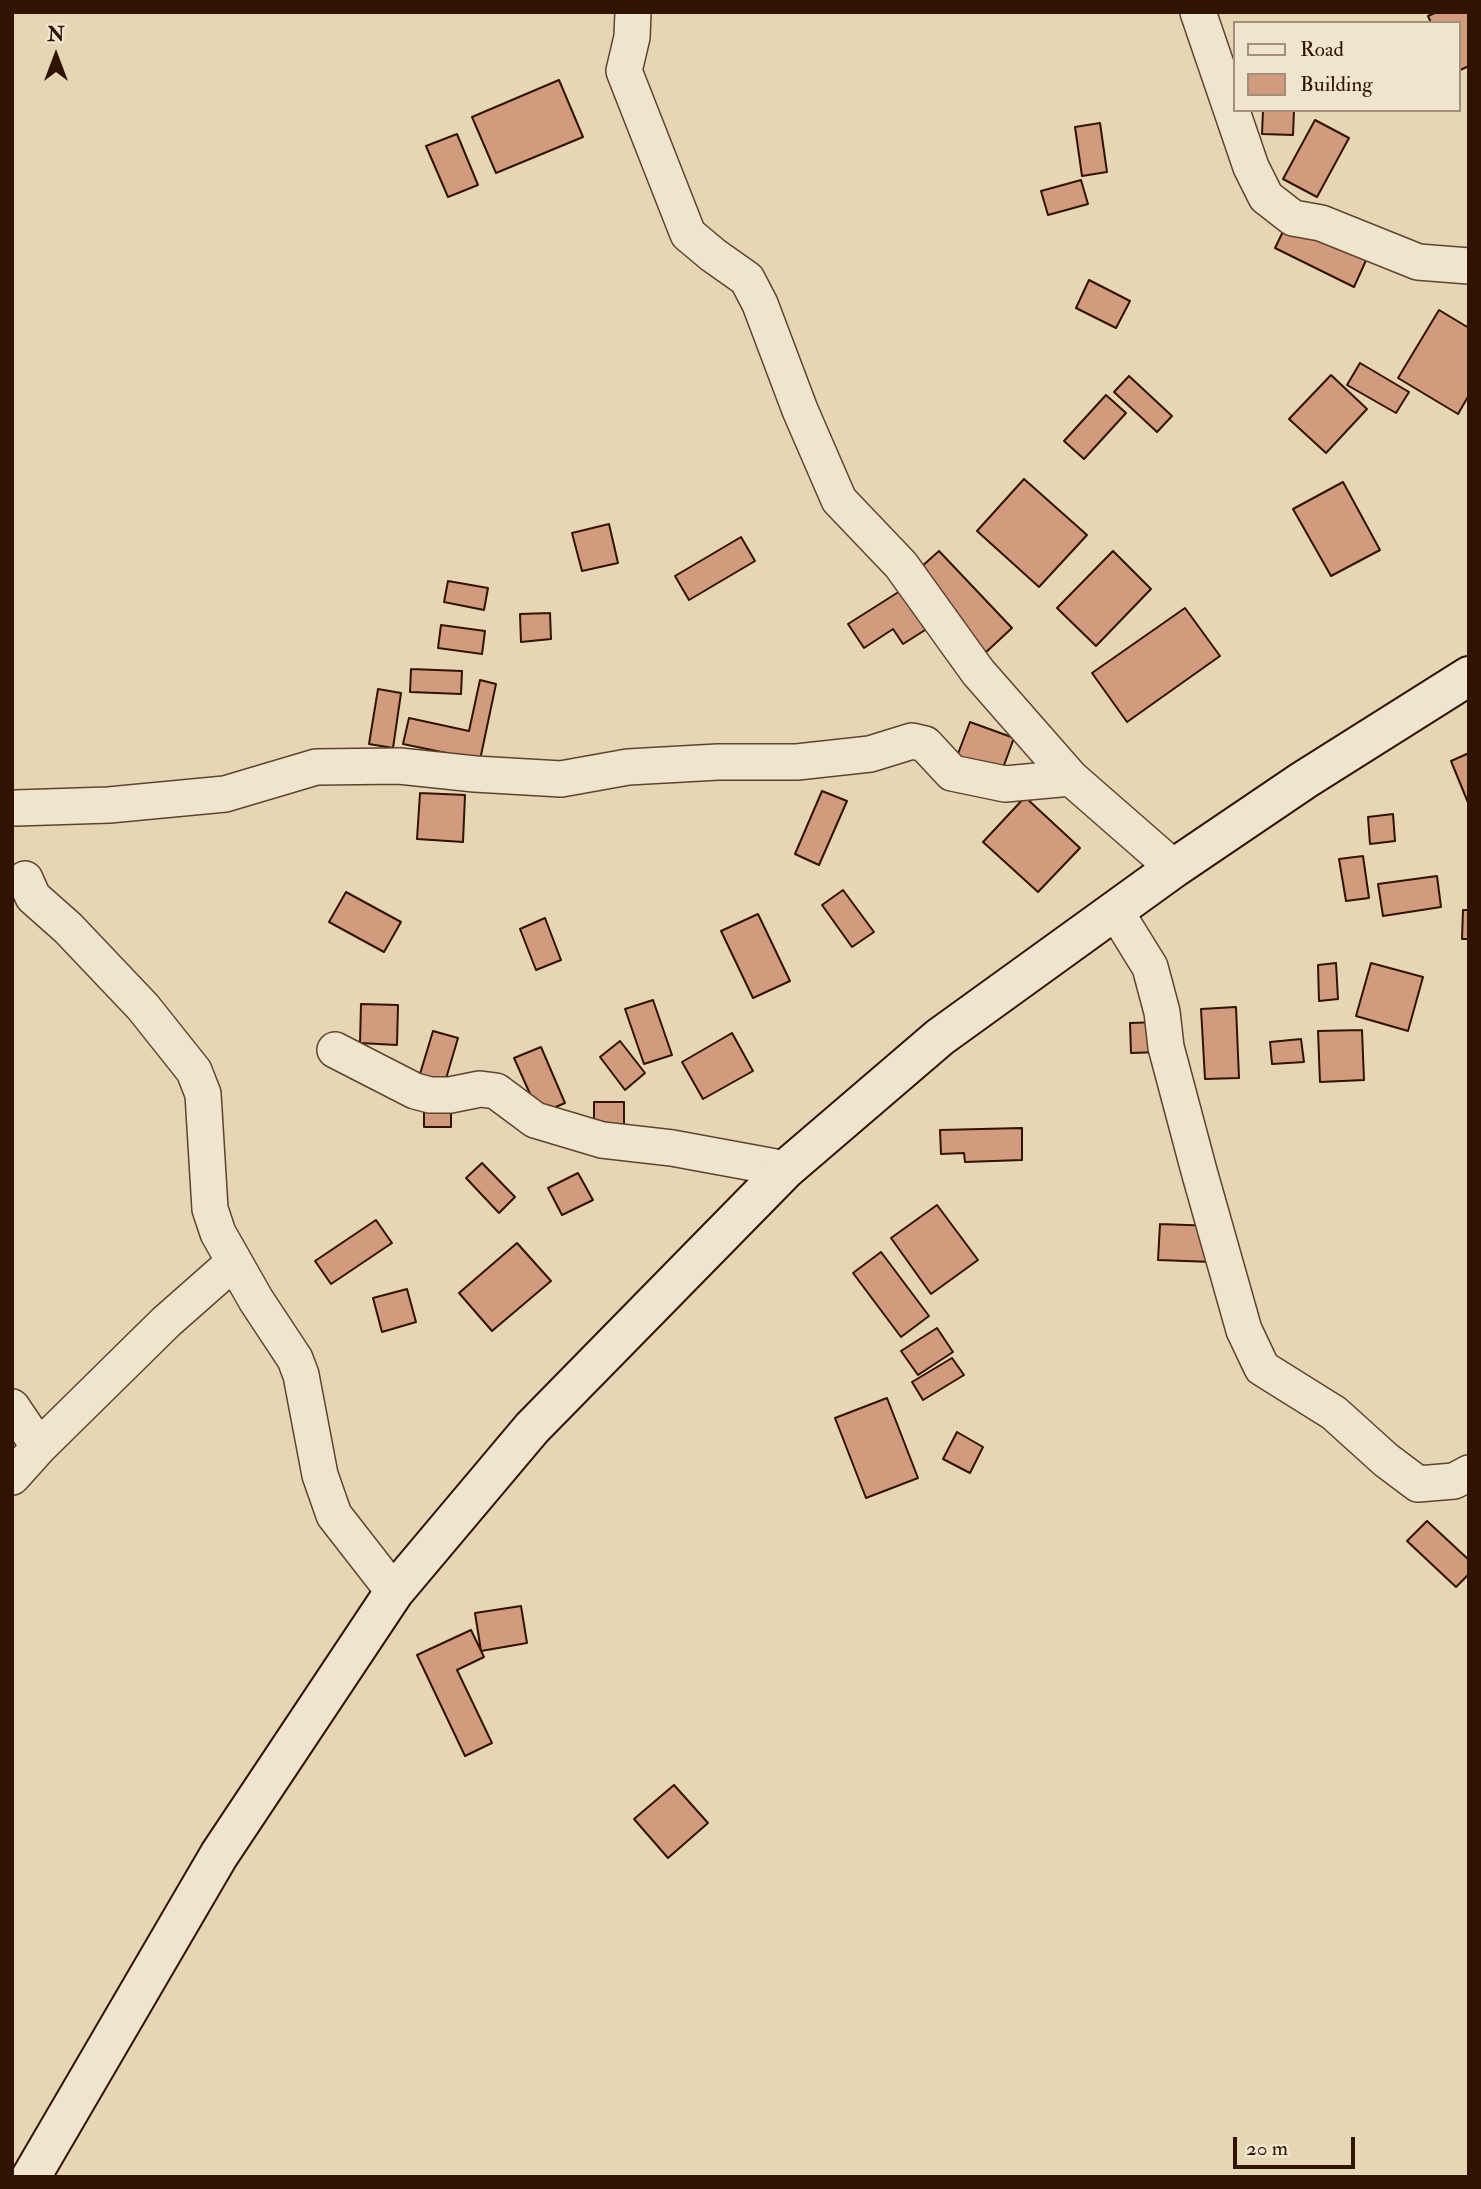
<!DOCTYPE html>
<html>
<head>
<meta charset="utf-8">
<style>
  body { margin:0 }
  #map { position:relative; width:1481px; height:2189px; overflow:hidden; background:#e7d6b3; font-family:"IM FELL Double Pica",serif }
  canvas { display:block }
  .frame { position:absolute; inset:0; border:14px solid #301301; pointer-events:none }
  .legend { position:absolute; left:1233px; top:21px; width:228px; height:91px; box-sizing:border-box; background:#efe4ce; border:2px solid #a3907c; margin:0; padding:9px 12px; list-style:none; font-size:21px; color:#301301 }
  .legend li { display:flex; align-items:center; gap:14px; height:35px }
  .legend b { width:35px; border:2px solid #a3907c }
  .north { position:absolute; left:21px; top:21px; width:70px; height:70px; -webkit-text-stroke:5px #efe4ce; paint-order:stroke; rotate:0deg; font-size:19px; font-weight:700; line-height:28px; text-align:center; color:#301301 }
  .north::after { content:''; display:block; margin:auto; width:24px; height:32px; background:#301301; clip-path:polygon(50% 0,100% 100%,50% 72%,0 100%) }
  .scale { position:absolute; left:1233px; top:2137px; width:122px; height:32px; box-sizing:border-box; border:4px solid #301301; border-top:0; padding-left:9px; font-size:21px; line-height:24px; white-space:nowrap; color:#301301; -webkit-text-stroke:5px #efe4ce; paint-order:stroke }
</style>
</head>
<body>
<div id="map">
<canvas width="1481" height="2189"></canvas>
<div class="frame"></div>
<ul class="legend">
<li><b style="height:9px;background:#efe4ce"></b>Road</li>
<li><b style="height:19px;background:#d39b7d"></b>Building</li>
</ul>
<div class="north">N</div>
<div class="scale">20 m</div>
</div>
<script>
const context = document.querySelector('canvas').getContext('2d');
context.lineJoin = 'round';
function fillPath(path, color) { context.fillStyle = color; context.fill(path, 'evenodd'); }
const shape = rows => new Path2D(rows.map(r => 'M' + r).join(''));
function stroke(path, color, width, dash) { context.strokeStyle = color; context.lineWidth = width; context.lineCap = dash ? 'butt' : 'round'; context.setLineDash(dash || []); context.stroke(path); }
const building = shape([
  [1437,12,1469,12,1469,66,1458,71,1458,23,1431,23,1428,16,1437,12],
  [559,80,583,137,496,173,472,117,559,80],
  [1263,110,1294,110,1293,135,1262,134,1263,110],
  [1315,120,1349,138,1317,197,1283,179,1315,120],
  [1100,123,1107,172,1082,176,1075,127,1100,123],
  [457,134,478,185,448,197,426,146,457,134],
  [1081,180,1088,204,1048,215,1041,191,1081,180],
  [1290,217,1368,256,1354,287,1275,248,1290,217],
  [1089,280,1130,301,1116,328,1076,308,1089,280],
  [1439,310,1469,328,1469,395,1458,414,1398,378,1439,310],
  [1360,363,1409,392,1396,413,1347,385,1360,363],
  [1331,375,1367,409,1326,453,1289,419,1331,375],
  [1129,376,1172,416,1157,432,1114,392,1129,376],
  [1106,395,1126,413,1084,459,1064,441,1106,395],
  [1024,479,1087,535,1039,587,977,531,1024,479],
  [1343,482,1380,550,1331,576,1293,509,1343,482],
  [609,524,618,563,582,571,572,533,609,524],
  [741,537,755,561,689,600,675,576,741,537],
  [939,551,1012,628,984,654,910,577,939,551],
  [1113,551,1151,589,1096,646,1057,608,1113,551],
  [448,581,488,588,484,610,444,602,448,581],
  [908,586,933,625,903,644,893,629,864,648,848,624,908,586],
  [1185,608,1220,656,1127,722,1092,673,1185,608],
  [550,613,551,639,521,642,520,614,550,613],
  [441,625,485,631,482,654,438,648,441,625],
  [411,669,462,671,461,694,410,692,411,669],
  [480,680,496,684,480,760,403,744,409,718,469,731,480,680],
  [378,689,401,693,393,748,369,744,378,689],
  [970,722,1014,738,1000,776,956,759,970,722],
  [1469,753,1469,805,1451,761,1469,753],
  [822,791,847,801,819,865,795,854,822,791],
  [420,793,465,795,463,842,417,839,420,793],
  [1025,797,1080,848,1038,892,983,842,1025,797],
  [1393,814,1395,841,1370,844,1368,817,1393,814],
  [1363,856,1369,898,1346,901,1339,859,1363,856],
  [1437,876,1441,907,1383,916,1378,884,1437,876],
  [843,890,874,932,852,947,822,905,843,890],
  [346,892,401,922,384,952,329,922,346,892],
  [1463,910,1469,910,1469,939,1462,939,1463,910],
  [758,914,790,981,753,998,721,931,758,914],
  [545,918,561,960,536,970,520,929,545,918],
  [1336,963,1338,999,1319,1001,1318,965,1336,963],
  [1371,963,1423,977,1408,1031,1356,1016,1371,963],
  [653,1000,672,1055,644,1064,625,1009,653,1000],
  [361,1004,398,1005,397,1045,360,1043,361,1004],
  [1236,1007,1239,1078,1205,1079,1201,1009,1236,1007],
  [1160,1022,1161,1052,1131,1053,1130,1023,1160,1022],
  [1362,1030,1364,1080,1320,1082,1318,1031,1362,1030],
  [433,1031,458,1038,445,1082,420,1074,433,1031],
  [732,1033,753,1071,703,1099,682,1062,732,1033],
  [1301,1039,1304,1062,1272,1064,1270,1042,1301,1039],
  [620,1041,645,1073,625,1090,600,1057,620,1041],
  [541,1047,565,1103,539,1114,514,1058,541,1047],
  [594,1102,624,1102,624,1127,594,1127,594,1102],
  [424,1103,451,1103,451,1127,424,1127,424,1103],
  [1022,1128,1022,1160,965,1162,964,1153,941,1154,940,1130,1022,1128],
  [482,1163,515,1197,499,1213,466,1178,482,1163],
  [578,1173,593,1200,562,1215,548,1188,578,1173],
  [937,1205,978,1260,931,1294,891,1238,937,1205],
  [376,1220,392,1243,331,1284,315,1261,376,1220],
  [1160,1224,1214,1226,1213,1262,1158,1260,1160,1224],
  [517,1243,551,1281,492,1331,459,1293,517,1243],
  [881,1252,929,1316,901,1337,853,1273,881,1252],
  [407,1289,416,1322,382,1332,373,1298,407,1289],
  [937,1328,953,1352,918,1375,901,1351,937,1328],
  [952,1358,964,1375,923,1400,912,1382,952,1358],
  [887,1398,918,1478,866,1498,835,1418,887,1398],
  [957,1432,983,1447,970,1473,943,1459,957,1432],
  [1427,1521,1469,1560,1469,1574,1456,1587,1407,1541,1427,1521],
  [521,1606,527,1643,481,1651,475,1613,521,1606],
  [471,1630,484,1657,457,1670,492,1743,465,1756,417,1655,471,1630],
  [674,1785,708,1823,668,1858,634,1819,674,1785]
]);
const street = shape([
  [633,12,632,37,624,71,688,234,713,255,747,279,760,304,800,410,839,500,901,565,978,672,1071,778,1174,868],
  [1198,12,1251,167,1266,197,1293,218,1321,223,1418,262,1469,266],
  [16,808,109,805,225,794,316,767,399,766,475,774,561,779,628,767,718,762,797,762,870,754,912,741,925,744,952,773,1005,784,1071,778],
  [25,879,33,897,68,928,143,1007,194,1071,203,1094,210,1209,218,1233,256,1300,295,1359,301,1375,320,1475,334,1515,394,1592],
  [1116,912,1150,967,1162,1012,1166,1047,1199,1171,1244,1330,1262,1368,1334,1413,1386,1460,1418,1484,1454,1481,1469,1473],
  [335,1050,415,1091,430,1095,450,1095,480,1089,496,1091,535,1120,602,1140,672,1148,786,1169],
  [12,1407,39,1447],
  [12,1477,39,1447,166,1322,234,1262]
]);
const secondary = shape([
  [31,2177,219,1855,394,1592,532,1428,786,1169,940,1037,1174,868,1304,780,1469,676]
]);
fillPath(building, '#d39b7d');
stroke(building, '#301301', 2);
stroke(street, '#5e442e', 38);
stroke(secondary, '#301301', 42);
stroke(street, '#efe4ce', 35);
stroke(secondary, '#efe4ce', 38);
</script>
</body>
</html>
